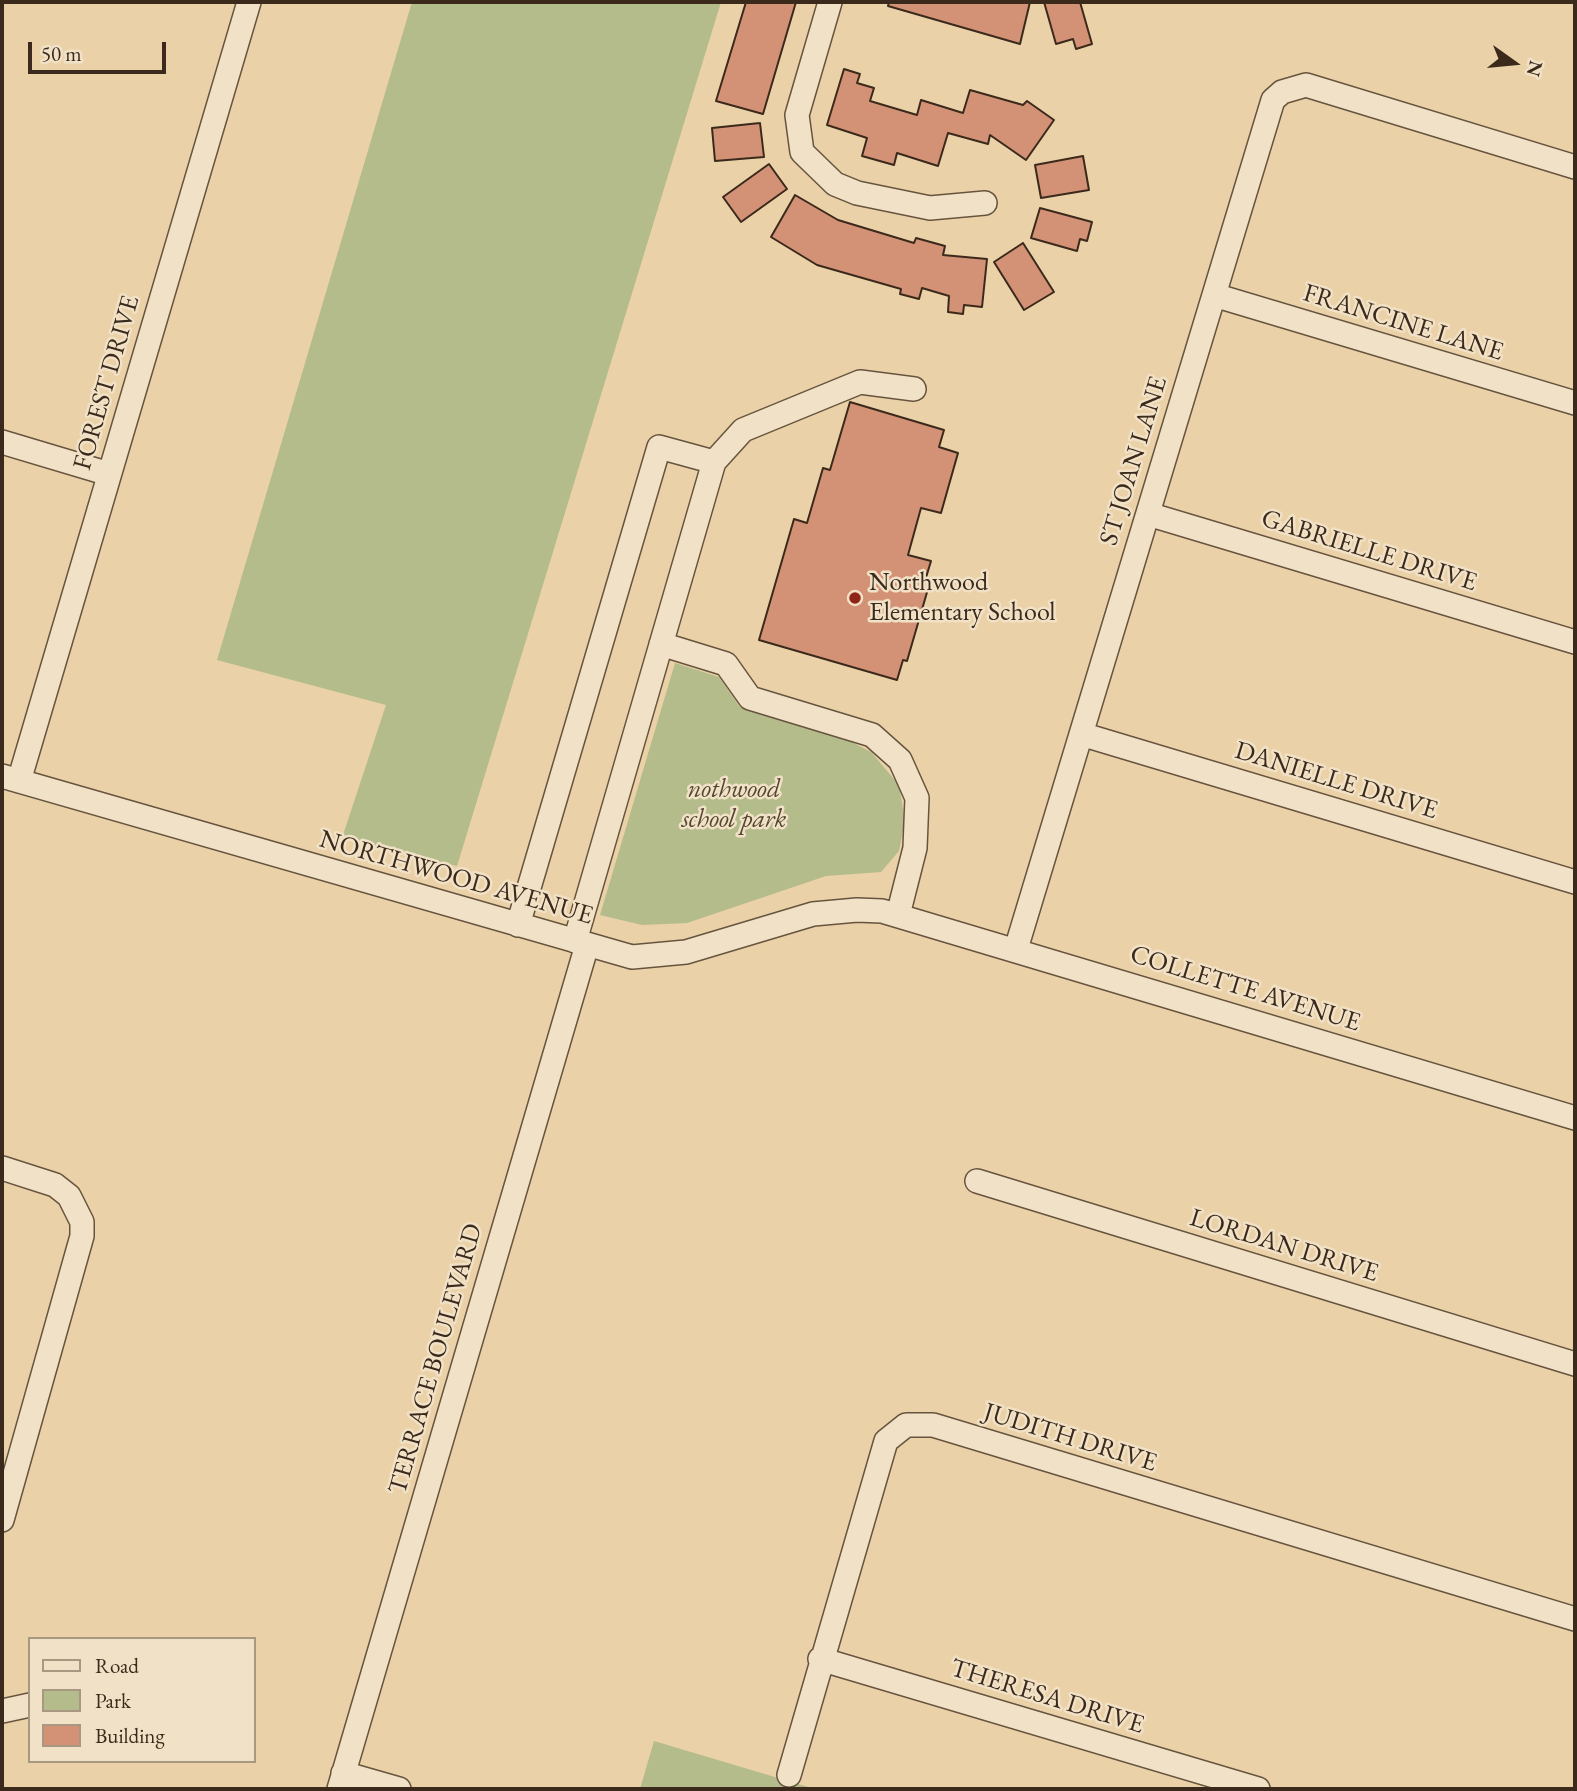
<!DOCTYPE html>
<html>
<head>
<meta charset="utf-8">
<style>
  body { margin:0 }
  #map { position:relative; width:1577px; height:1791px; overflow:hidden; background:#ead1a7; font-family:"EB Garamond",serif }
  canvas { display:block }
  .frame { position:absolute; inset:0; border:4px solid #3b2a1c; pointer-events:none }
  .legend { position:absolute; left:28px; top:1637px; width:228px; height:126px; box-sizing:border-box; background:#f1e1c6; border:2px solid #a89882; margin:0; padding:9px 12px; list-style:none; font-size:21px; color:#3b2a1c }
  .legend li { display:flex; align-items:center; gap:14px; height:35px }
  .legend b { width:35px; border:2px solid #a89882 }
  .north { position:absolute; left:1479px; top:28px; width:70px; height:70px; -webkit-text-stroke:5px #f1e1c6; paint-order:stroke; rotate:105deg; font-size:19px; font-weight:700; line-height:28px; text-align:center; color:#3b2a1c }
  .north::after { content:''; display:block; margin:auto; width:24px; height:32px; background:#3b2a1c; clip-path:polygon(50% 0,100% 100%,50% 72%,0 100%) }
  .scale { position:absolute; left:28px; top:42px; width:138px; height:32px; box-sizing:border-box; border:4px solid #3b2a1c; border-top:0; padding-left:9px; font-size:21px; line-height:24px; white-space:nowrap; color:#3b2a1c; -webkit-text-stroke:5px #f1e1c6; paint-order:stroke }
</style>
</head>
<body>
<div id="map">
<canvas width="1577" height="1791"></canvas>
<div class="frame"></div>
<ul class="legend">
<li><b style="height:9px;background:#f1e1c6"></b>Road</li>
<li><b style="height:19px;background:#b3bc8a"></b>Park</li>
<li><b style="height:19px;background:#d39275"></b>Building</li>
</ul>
<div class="north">N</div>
<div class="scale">50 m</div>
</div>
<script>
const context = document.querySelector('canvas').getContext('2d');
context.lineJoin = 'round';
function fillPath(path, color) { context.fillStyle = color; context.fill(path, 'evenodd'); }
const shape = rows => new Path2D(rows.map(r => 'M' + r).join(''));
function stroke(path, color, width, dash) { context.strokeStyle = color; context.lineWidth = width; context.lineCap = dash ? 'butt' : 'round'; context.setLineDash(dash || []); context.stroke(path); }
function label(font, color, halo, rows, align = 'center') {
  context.font = font + ' "EB Garamond",serif'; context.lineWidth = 5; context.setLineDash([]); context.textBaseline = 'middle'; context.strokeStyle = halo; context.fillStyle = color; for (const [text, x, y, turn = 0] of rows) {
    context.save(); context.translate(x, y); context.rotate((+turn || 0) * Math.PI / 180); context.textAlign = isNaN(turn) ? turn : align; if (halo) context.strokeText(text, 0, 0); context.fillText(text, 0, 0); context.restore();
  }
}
const green = shape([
  [412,2,721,2,457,866,342,838,386,705,217,660],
  [675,663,719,677,739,706,840,736,871,752,899,785,905,821,899,851,881,872,826,876,687,923,642,925,600,915],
  [654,1741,815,1789,640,1789]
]);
const building = shape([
  [746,2,796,2,763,114,716,101,746,2],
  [889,2,1030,2,1020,44,888,6,889,2],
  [1044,2,1080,2,1092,44,1076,49,1073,39,1056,44,1044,2],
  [844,69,860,74,857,83,874,88,870,101,917,115,921,100,963,113,970,90,1023,105,1027,101,1054,120,1026,160,990,135,988,144,948,133,938,166,897,153,894,165,862,156,867,138,827,125,844,69],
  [760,123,764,157,715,161,712,128,760,123],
  [1083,156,1089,190,1041,198,1035,165,1083,156],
  [769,164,787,189,741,222,723,197,769,164],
  [795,195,838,220,914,243,916,238,945,246,943,255,987,259,982,307,964,305,963,314,948,312,949,296,922,288,919,299,900,294,901,289,817,265,771,237,795,195],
  [1040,208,1092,222,1087,241,1080,239,1077,251,1031,238,1040,208],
  [1023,243,1054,292,1024,310,994,262,1023,243],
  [850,402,944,430,939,447,958,453,941,513,921,508,908,555,931,561,925,581,930,582,907,661,903,660,897,680,759,640,794,519,807,523,823,468,830,470,850,402]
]);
const minor = shape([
  [830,2,797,115,802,152,835,184,857,193,930,208,985,203],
  [1214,295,1575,403],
  [2,442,109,474],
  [714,462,743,430,860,382,914,389],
  [1148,514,1575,642],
  [661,644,726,664,750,698,872,735,900,760,917,798,915,848,898,915],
  [1081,734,1575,882],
  [2,776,632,957,686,952,813,914,857,910,882,911,1575,1118],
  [19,781,249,2],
  [518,925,659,447,714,462,575,941],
  [1016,949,1273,100,1282,92,1306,85,1575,167],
  [2,1168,55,1185,69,1196,82,1222,82,1236,2,1520],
  [977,1181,1575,1364],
  [820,1659,1258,1789],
  [2,1711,30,1705],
  [343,1773,399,1789],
  [789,1775,886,1441,906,1425,933,1425,1575,1619],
  [339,1789,587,945]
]);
const markers = [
  [855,598,7,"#8f2418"]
];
const streetNames = [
  ["FRANCINE LANE",1403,323,17],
  ["FOREST DRIVE",107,383,-74],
  ["ST JOAN LANE",1134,461,-73],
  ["GABRIELLE DRIVE",1369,551,17],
  ["DANIELLE DRIVE",1336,781,17],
  ["NORTHWOOD AVENUE",456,878,16],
  ["COLLETTE AVENUE",1245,989,17],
  ["LORDAN DRIVE",1284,1246,17],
  ["TERRACE BOULEVARD",436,1359,-74],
  ["JUDITH DRIVE",1070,1438,17],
  ["THERESA DRIVE",1047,1697,17]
];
const poiNames = [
  ["Northwood",869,583],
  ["Elementary School",869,613]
];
const parkNames = [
  ["nothwood",734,790],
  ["school park",734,820]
];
fillPath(green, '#b3bc8a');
fillPath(building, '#d39275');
stroke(building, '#3b2a1c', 2);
stroke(minor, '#67543f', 26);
stroke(minor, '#f1e1c6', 23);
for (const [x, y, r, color] of markers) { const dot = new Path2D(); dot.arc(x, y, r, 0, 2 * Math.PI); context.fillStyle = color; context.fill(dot); stroke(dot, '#f1e1c6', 2.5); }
label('26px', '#3b2a1c', '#f1e1c6', streetNames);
label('26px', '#3b2a1c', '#f1e1c6', poiNames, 'left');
label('italic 26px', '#534732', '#f1e1c6', parkNames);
</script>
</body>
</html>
